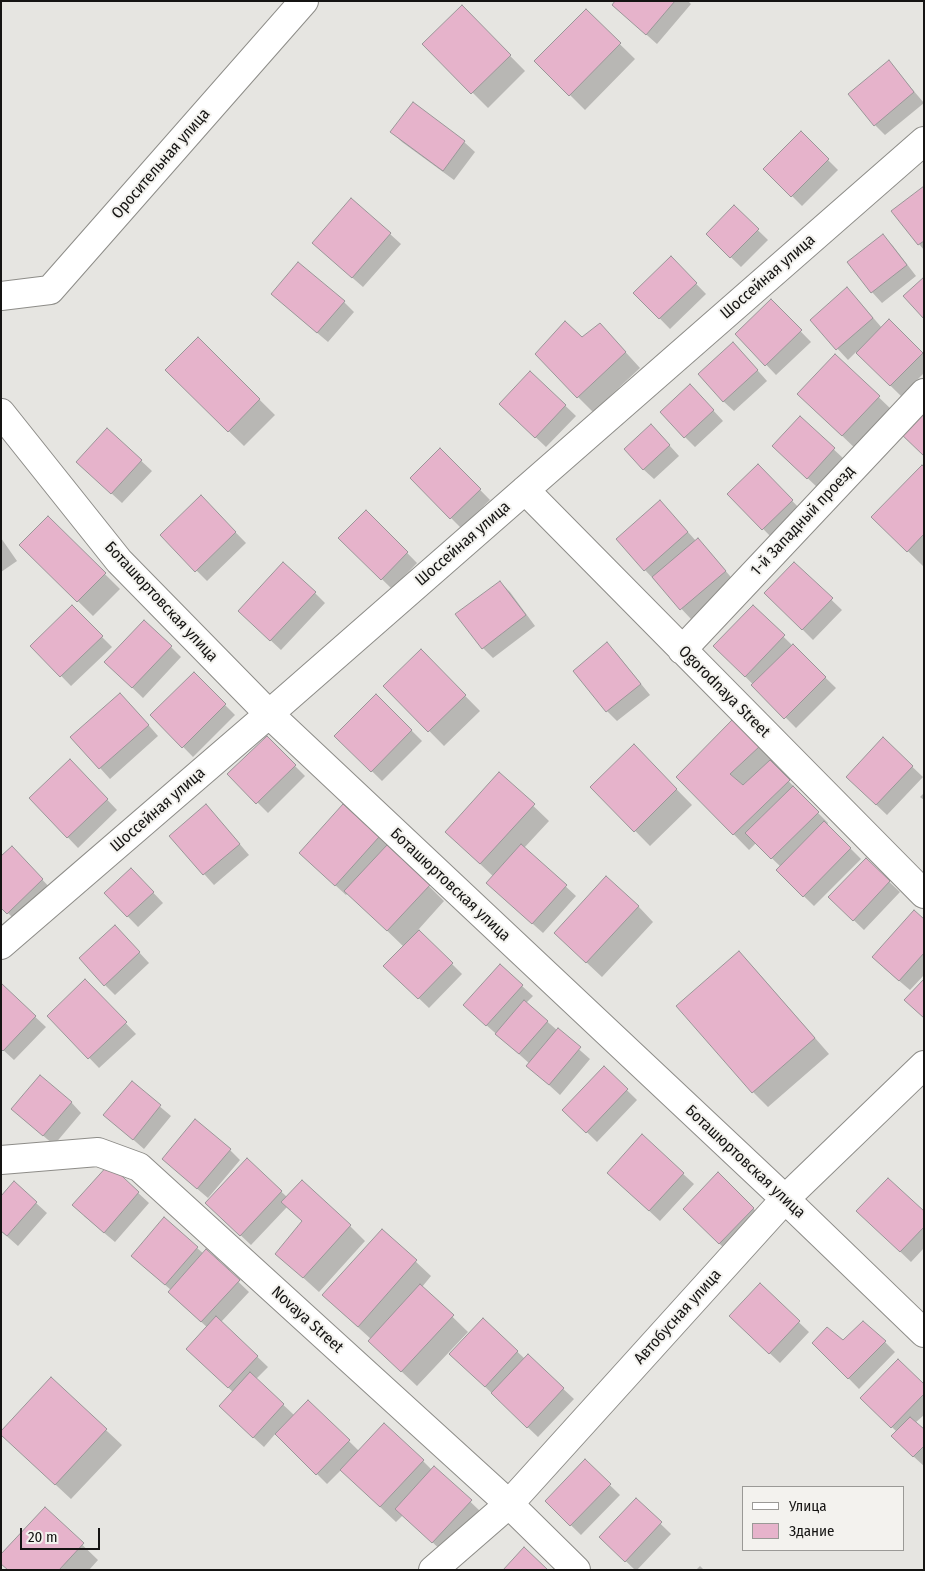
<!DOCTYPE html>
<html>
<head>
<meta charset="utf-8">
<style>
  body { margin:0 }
  #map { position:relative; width:925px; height:1571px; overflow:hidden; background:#e6e5e1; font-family:"Fira Sans Condensed",sans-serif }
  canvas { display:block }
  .frame { position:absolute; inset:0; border:2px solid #151413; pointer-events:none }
  .legend { position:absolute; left:742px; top:1486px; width:162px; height:65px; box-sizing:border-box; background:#f3f2ee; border:1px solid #9a9996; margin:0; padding:6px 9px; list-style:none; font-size:15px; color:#151413 }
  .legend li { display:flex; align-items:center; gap:10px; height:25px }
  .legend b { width:25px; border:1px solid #9a9996 }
  .scale { position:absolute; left:20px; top:1528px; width:80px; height:22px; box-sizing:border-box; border:2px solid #151413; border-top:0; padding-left:6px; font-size:15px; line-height:18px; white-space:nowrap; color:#151413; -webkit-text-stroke:4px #f3f2ee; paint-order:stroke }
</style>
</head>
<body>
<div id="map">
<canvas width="925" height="1571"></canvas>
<div class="frame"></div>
<ul class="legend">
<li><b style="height:6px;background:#fff"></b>Улица</li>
<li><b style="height:14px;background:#e6b3cb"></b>Здание</li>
</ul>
<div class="scale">20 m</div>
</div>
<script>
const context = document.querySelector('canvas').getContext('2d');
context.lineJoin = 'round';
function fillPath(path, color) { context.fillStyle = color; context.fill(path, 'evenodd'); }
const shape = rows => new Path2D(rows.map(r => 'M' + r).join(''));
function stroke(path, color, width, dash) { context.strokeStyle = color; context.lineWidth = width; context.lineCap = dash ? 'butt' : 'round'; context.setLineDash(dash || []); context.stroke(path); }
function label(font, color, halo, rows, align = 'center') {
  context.font = font + ' "Fira Sans Condensed",sans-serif'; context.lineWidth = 4; context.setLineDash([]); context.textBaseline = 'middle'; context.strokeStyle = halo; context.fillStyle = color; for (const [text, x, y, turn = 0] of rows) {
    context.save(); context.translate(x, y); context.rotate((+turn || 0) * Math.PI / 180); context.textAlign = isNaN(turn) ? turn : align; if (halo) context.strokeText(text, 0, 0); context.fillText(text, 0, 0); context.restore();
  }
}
const shadow = shape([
  [617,1,688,1,691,4,657,44,613,5],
  [462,7,525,71,488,108,424,44],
  [586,11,635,59,585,110,536,61],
  [889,62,924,103,885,135,875,125],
  [392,132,464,142,475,152,454,180,402,142],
  [801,133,838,170,802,206,765,169],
  [924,188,924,250,919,244],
  [734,207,768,240,741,267,707,234],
  [390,234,401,244,363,287,324,253],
  [883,236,893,246,916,276,882,303,872,292,849,262],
  [671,258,706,294,670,329,635,293],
  [857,299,882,328,889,321,924,355,924,373,901,396,856,352,848,360,811,320],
  [771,301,811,342,776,375,737,334],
  [344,302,354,312,328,342,283,304],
  [600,324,640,368,593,412,578,397,582,338],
  [198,339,275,415,244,446,166,370],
  [743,354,767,381,734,411,723,401],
  [835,355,894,412,858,451,814,409],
  [530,372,576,416,546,447,511,414],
  [700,396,723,421,695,447,685,437],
  [800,418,844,459,818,488,784,456],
  [107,429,152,471,122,503,88,472],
  [661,436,679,456,654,479,643,469],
  [440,449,490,500,461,528,411,478],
  [758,466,802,511,773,539,729,494],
  [924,469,924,565,923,566,873,517],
  [201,497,246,543,207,581,161,535],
  [366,511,417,563,392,589,340,538],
  [670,512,696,541,698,539,708,550,735,582,691,619,645,570],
  [48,518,120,589,93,616,21,545],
  [1,538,17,561,1,572],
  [794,564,842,610,813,640,766,593],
  [500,582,510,592,535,626,493,658,483,648],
  [315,593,325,603,281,650,250,621],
  [72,607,112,647,71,686,32,646],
  [753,607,836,688,796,728,715,646],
  [607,644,617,654,650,695,617,721,607,711,574,671],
  [171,647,181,657,143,698,116,672],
  [421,651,480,711,444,746,385,686],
  [194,674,235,715,193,757,152,715],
  [376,695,422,741,382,781,336,736],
  [130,704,158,736,110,779,72,737],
  [733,721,774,762,772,764,804,797,803,798,828,823,827,825,861,859,814,906,777,870,781,867,756,843,749,850,678,777],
  [267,738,305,776,268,813,229,774],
  [883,739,923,777,887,815,847,777],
  [634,746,692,805,650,846,592,787],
  [80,771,117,810,78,848,30,798],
  [500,774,549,821,524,848,576,896,543,933,498,893,494,877,462,847],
  [924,793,924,800,920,797],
  [216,816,249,855,214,885,170,836],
  [379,837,444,901,418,930,462,974,429,1008,385,966,404,947,348,893,346,895,311,863],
  [22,858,52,890,18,923,1,906],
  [866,860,900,892,864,930,840,907],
  [131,869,163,903,138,927,105,893],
  [638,906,653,922,602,977,555,933],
  [924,921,924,975,910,990,884,968],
  [125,937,149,963,115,995,105,985],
  [739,952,754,968,829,1054,768,1107,753,1092],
  [500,966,533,996,526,1003,590,1059,560,1095,528,1066,530,1064,475,1015],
  [1,985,46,1027,14,1060,1,1048],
  [95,991,136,1034,99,1068,49,1016],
  [604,1068,637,1100,597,1142,564,1110],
  [132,1083,171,1116,144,1149,105,1115],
  [71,1102,81,1113,54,1145,12,1109],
  [642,1136,694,1184,660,1221,619,1183],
  [230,1150,240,1160,208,1198,174,1169],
  [247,1160,287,1197,350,1226,365,1241,319,1292,277,1254,303,1222,287,1207,251,1245,217,1213],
  [109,1166,149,1203,115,1242,84,1216],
  [718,1174,764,1219,730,1254,684,1209],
  [1,1198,36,1203,47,1213,18,1246,1,1231],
  [924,1213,924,1248,911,1262,868,1221],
  [382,1230,431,1276,422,1287,468,1332,417,1386,385,1356,371,1339,339,1310],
  [197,1248,204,1254,206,1251,249,1292,221,1322,268,1367,256,1379,294,1415,308,1401,359,1451,423,1461,432,1470,434,1467,481,1512,443,1552,403,1515,396,1522,341,1470,327,1484,276,1433,264,1447,230,1416,233,1392,198,1359,208,1328,179,1302,171,1290,143,1266],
  [760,1285,809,1332,780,1363,741,1326],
  [483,1319,525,1359,528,1356,574,1399,538,1437,461,1364],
  [843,1342,885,1342,895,1352,859,1389,814,1343],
  [51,1379,122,1445,71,1499,16,1448],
  [924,1386,924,1415,915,1423,924,1431,924,1466,903,1447,897,1432,862,1398],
  [585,1461,620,1495,581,1535,546,1501],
  [636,1500,671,1534,637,1570,635,1570,611,1547],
  [45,1509,98,1560,89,1570,9,1570],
  [700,1566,704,1570,696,1570]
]);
const building = shape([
  [615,1,675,1,646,35,612,5,615,1],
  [462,5,511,55,471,94,422,44,462,5],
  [586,9,621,43,569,96,534,61,586,9],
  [889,60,914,92,874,126,848,94,889,60],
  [413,102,465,141,443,171,390,132,413,102],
  [801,131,829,159,791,197,763,169,801,131],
  [924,186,924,241,918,245,891,211,924,186],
  [351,198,391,233,352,278,312,243,351,198],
  [734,205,759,229,730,258,706,234,734,205],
  [883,234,907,265,871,293,847,262,883,234],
  [671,256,697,283,659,319,633,293,671,256],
  [298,262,345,301,317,333,271,294,298,262],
  [924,277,924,319,903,296,924,277],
  [847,287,873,318,836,350,810,320,847,287],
  [771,299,802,330,765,366,735,334,771,299],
  [889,319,923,353,890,386,856,353,889,319],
  [565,321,582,337,600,323,626,352,577,398,535,354,565,321],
  [198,337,260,399,228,432,165,370,198,337],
  [733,342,758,370,723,402,698,374,733,342],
  [835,354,880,396,842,436,797,394,835,354],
  [530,371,566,405,535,438,499,404,530,371],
  [690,384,714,410,684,438,660,412,690,384],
  [924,407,924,456,899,432,924,407],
  [800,416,835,448,807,479,772,446,800,416],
  [651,424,670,445,643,470,624,449,651,424],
  [107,428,142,460,111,494,76,462,107,428],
  [440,448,481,489,450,519,410,478,440,448],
  [758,464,793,500,762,530,727,494,758,464],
  [922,465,924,467,924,534,907,552,871,517,922,465],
  [201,495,236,532,195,572,160,535,201,495],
  [660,500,688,532,644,571,616,539,660,500],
  [366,510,408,552,381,580,338,538,366,510],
  [48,516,106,573,77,602,19,545,48,516],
  [698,538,726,571,680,610,652,577,698,538],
  [283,562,316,592,270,641,238,611,283,562],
  [794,562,833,598,802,630,764,593,794,562],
  [500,581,526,615,482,649,455,614,500,581],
  [72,605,103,636,60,677,30,646,72,605],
  [753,605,785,635,745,677,713,646,753,605],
  [144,620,172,646,132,688,104,662,144,620],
  [607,642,641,684,606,712,573,671,607,642],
  [793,644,826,677,784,719,751,685,793,644],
  [421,649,466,695,428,732,383,686,421,649],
  [194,672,226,704,182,748,150,715,194,672],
  [120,693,149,725,99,769,70,737,120,693],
  [376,694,412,730,371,772,334,736,376,694],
  [733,719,760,746,730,774,743,785,770,760,790,780,733,835,676,777,733,719],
  [267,736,296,765,256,804,227,774,267,736],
  [883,737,913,766,876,805,846,777,883,737],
  [634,744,677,789,634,832,590,787,634,744],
  [70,759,108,799,67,838,29,798,70,759],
  [499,772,535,804,480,864,445,832,499,772],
  [793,786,819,812,771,859,745,833,793,786],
  [206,804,240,844,203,875,169,836,206,804],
  [343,804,379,837,335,886,299,853,343,804],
  [824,821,851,848,803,897,776,870,824,821],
  [521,844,567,885,532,924,486,883,521,844],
  [387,845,430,885,387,931,344,891,387,845],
  [12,846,43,879,7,914,1,908,1,856,12,846],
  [866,858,890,881,853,921,828,897,866,858],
  [131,868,154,892,127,917,104,893,131,868],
  [606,876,639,906,586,963,554,933,606,876],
  [914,910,924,919,924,953,899,981,872,957,914,910],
  [115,925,140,952,104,986,79,958,115,925],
  [419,930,453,963,418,999,383,966,419,930],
  [739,951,815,1038,752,1093,676,1006,739,951],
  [500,964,523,985,486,1026,463,1005,500,964],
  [85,979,127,1022,88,1059,47,1016,85,979],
  [924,979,924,1018,904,1000,924,979],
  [1,983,36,1016,3,1051,1,1049,1,983],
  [524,1000,548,1021,519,1054,495,1034,524,1000],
  [558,1028,581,1047,549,1085,526,1066,558,1028],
  [604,1066,628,1089,586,1133,562,1110,604,1066],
  [40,1075,72,1102,43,1136,11,1109,40,1075],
  [132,1081,161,1105,133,1140,103,1115,132,1081],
  [195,1119,231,1149,197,1189,162,1159,195,1119],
  [642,1134,684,1173,649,1211,607,1173,642,1134],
  [247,1158,282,1191,240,1236,205,1203,247,1158],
  [109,1164,139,1192,104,1233,72,1205,109,1164],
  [718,1172,754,1208,719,1244,683,1209,718,1172],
  [888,1178,924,1211,924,1227,900,1252,856,1211,888,1178],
  [302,1180,351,1225,303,1278,275,1254,302,1221,281,1202,302,1180],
  [14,1181,37,1202,7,1236,1,1231,1,1196,14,1181],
  [164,1217,198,1247,165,1285,131,1256,164,1217],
  [382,1229,417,1260,358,1327,322,1295,382,1229],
  [206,1249,240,1280,201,1322,168,1292,206,1249],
  [760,1283,800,1321,769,1354,729,1316,760,1283],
  [420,1284,454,1315,401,1372,368,1341,420,1284],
  [216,1316,258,1356,228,1388,186,1349,216,1316],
  [483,1318,518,1351,485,1387,449,1354,483,1318],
  [863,1321,886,1341,848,1379,812,1343,827,1327,843,1340,863,1321],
  [528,1354,564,1388,527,1428,491,1393,528,1354],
  [898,1359,924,1384,924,1394,891,1428,860,1398,898,1359],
  [250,1372,284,1404,253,1438,219,1406,250,1372],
  [51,1377,107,1429,55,1485,1,1435,1,1431,51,1377],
  [308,1400,350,1440,316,1475,275,1434,308,1400],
  [910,1417,924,1429,924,1446,913,1457,891,1436,910,1417],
  [384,1423,424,1460,380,1507,340,1470,384,1423],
  [585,1459,611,1484,570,1526,545,1501,585,1459],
  [434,1466,472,1500,432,1543,395,1509,434,1466],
  [636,1498,662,1522,625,1562,599,1537,636,1498],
  [45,1507,84,1543,59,1570,8,1570,1,1564,1,1554,45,1507],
  [524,1547,548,1570,503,1570,524,1547]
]);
const minor = shape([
  [1,296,50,290,304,1],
  [1,413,119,561,269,714,785,1199,924,1333],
  [525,490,924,894],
  [682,650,924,393],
  [1,945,269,714,924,141],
  [1,1160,98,1152,139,1167,509,1504,576,1570],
  [433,1570,509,1504,785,1199,924,1065]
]);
const streetNames = [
  ["Оросительная улица",161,164,-49],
  ["Шоссейная улица",768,277,-41],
  ["1-й Западный проезд",803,521,-47],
  ["Шоссейная улица",463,544,-41],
  ["Боташюртовская улица",161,602,47],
  ["Ogorodnaya Street",724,692,45],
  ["Шоссейная улица",158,810,-41],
  ["Боташюртовская улица",450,885,43],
  ["Боташюртовская улица",745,1162,43],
  ["Автобусная улица",678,1317,-48],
  ["Novaya Street",307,1320,42]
];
fillPath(shadow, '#0003');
fillPath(building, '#e6b3cb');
stroke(building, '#9a9698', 1);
stroke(minor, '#8d8c88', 30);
stroke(minor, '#fff', 28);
label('16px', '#151413', '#f3f2ee', streetNames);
</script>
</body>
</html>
